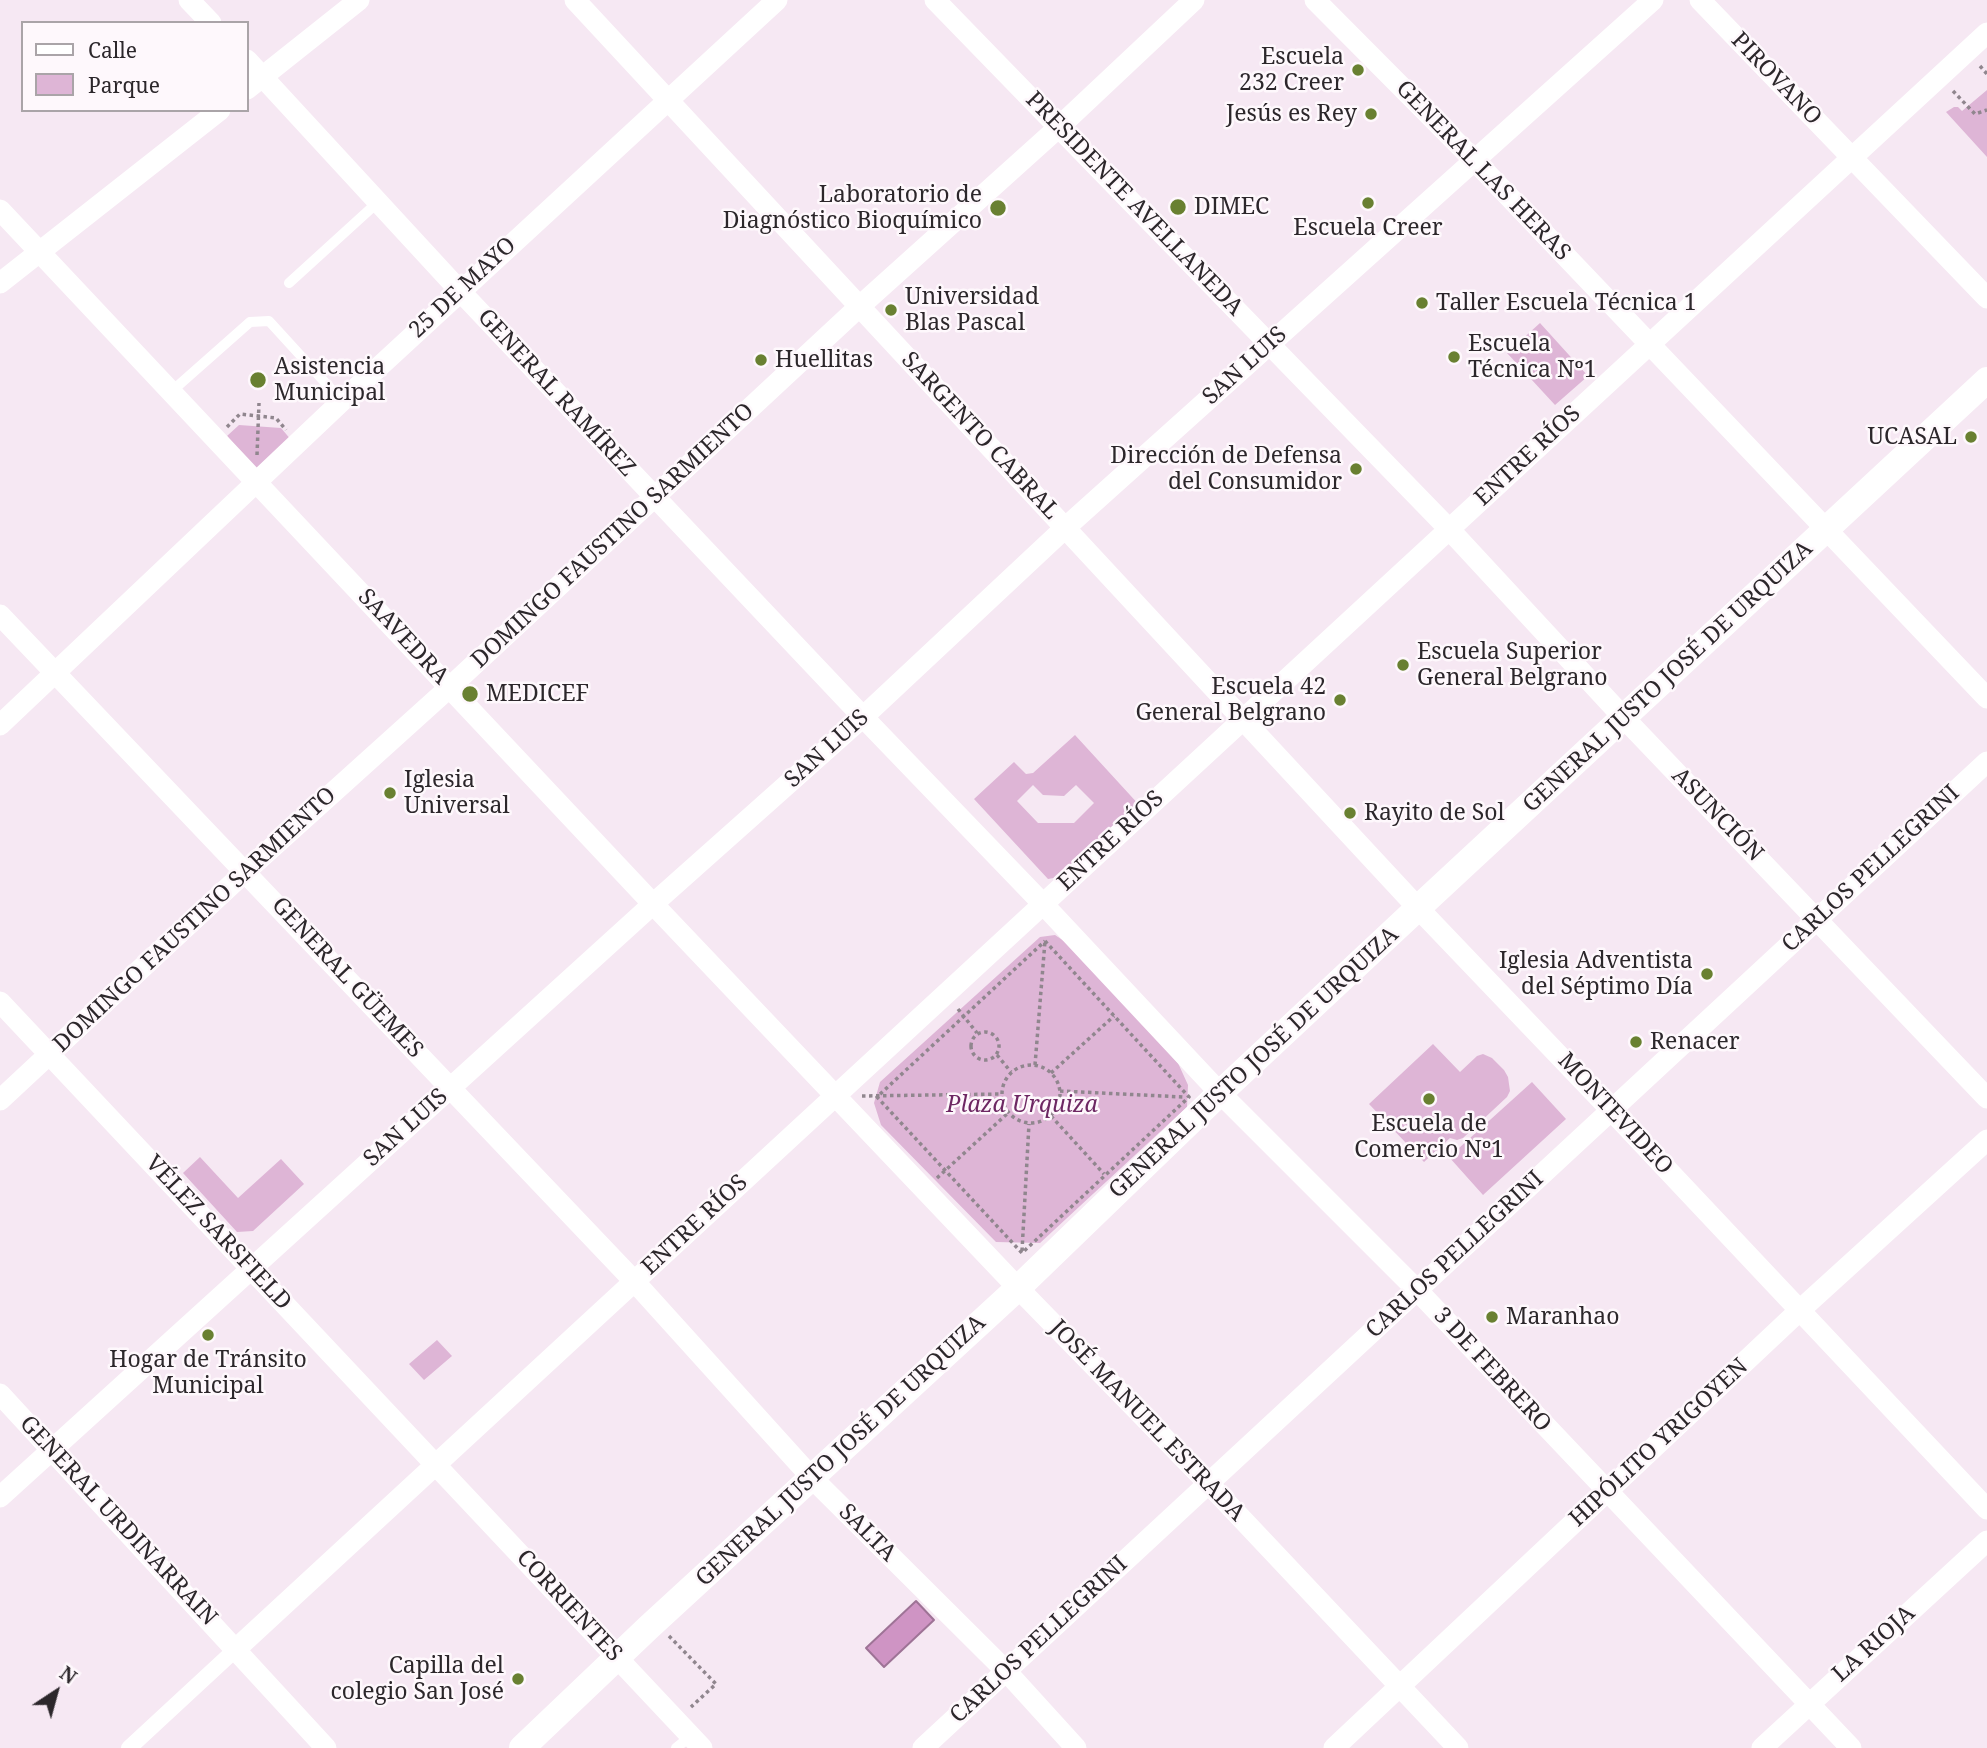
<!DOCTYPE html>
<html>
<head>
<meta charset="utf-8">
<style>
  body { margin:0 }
  #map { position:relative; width:1987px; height:1748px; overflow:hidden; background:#f6e8f3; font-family:"Noto Serif",serif }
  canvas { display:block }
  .legend { position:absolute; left:21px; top:21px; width:228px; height:91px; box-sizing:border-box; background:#fef8fc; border:2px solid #aaa4a8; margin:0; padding:9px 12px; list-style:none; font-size:21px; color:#2c272b }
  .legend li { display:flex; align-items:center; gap:14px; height:35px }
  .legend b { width:35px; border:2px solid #aaa4a8 }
  .north { position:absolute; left:21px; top:1657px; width:70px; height:70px; -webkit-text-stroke:5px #fef8fc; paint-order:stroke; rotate:36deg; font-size:19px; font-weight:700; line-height:28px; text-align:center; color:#2c272b }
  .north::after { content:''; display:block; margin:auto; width:24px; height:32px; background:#2c272b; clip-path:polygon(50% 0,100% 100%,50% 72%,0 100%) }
</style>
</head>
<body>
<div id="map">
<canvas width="1987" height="1748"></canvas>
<ul class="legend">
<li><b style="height:9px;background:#fff"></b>Calle</li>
<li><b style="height:19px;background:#deb5d6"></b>Parque</li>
</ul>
<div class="north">N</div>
</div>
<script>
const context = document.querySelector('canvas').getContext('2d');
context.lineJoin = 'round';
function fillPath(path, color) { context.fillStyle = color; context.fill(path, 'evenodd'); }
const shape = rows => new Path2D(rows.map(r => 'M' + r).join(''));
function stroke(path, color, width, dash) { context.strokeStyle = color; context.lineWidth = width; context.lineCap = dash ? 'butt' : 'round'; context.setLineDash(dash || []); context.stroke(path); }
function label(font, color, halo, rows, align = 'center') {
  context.font = font + ' "Noto Serif",serif'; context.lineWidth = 5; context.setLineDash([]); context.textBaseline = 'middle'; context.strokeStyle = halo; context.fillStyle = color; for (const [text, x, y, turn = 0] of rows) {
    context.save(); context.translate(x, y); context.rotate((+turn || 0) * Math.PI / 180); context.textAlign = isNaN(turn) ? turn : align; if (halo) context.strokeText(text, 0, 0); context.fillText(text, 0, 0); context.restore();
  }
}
const green = shape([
  [1987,90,1987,157,1946,112,1954,107,1958,107,1962,111],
  [1540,323,1588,376,1555,405,1507,353],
  [239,425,281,428,292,441,257,471,227,436],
  [1075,735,1141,807,1065,876,1048,879,974,799,1014,762,1026,774,1033,773],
  [1033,785,1043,795,1064,796,1076,785,1094,803,1074,823,1038,823,1017,801],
  [1055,935,1070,945,1178,1063,1188,1085,1187,1107,1040,1243,996,1242,881,1125,874,1103,880,1082,1040,937],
  [1433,1044,1460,1072,1477,1056,1483,1054,1492,1058,1504,1070,1508,1077,1510,1091,1507,1097,1463,1138,1457,1140,1450,1138,1424,1162,1369,1104],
  [1532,1082,1566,1119,1483,1195,1449,1157],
  [200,1157,238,1198,281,1159,304,1184,253,1231,237,1232,183,1173],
  [437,1340,452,1356,424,1380,409,1364]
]);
const water = shape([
  [916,1601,934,1620,884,1667,866,1648,916,1601]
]);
const path = shape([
  [1980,66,1987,74],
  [1953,91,1975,114,1987,110],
  [227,427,240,414,276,418,286,430],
  [257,455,259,403],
  [1045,941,1189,1097,1022,1253,877,1097,1045,941],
  [958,1009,977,1033],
  '971 1046a14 14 0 1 1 28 0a14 14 0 1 1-28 0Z',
  [997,1055,1011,1072],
  '1002 1094a29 29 0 1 1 58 0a29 29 0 1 1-58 0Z',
  [1035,1065,1045,941],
  [1051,1073,1114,1016],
  [1060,1091,1183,1097],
  [862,1096,1001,1094],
  [1051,1116,1104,1174],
  [937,1178,1008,1113],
  [1022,1251,1029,1124],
  [669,1636,716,1684,691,1707]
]);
const service = shape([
  [289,283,378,202],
  [172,391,250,322,269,321,342,401],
  [676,1748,691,1736]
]);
const pedestrian = shape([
  [129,1748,236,1649]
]);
const minor = shape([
  [189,0,211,23],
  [575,0,1418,908,1611,1110,1987,1509],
  [935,0,1449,529,1624,718,1987,1098],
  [1315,0,1475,161,1987,698],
  [1700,0,1987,298],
  [247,60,460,291,863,717,1043,904,1220,1093,1417,1290,1851,1748],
  [247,89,359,0],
  [0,210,653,904,1018,1288,1209,1484,1458,1748],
  [0,283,220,110],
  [0,615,634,1281,813,1479,1006,1671,1076,1748],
  [0,725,342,401,777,0],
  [0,1002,702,1748],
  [0,1100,246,871,450,687,860,306,1059,127,1194,0],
  [0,1394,326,1748],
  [0,1497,653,904,863,717,1065,528,1653,0],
  [236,1649,1987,33],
  [923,1748,1987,762],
  [1334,1748,1799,1311,1987,1140],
  [1762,1748,1987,1541]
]);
const tertiary = shape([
  [522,1748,649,1627,1018,1288,1220,1093,1418,908,1987,380]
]);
const markers = [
  [1358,70,7,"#698031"],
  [1371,114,7,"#698031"],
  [1368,203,7,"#698031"],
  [1178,207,9,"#698031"],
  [998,208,9,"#698031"],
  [1422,303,7,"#698031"],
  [891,310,7,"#698031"],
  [1454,357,7,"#698031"],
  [761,360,7,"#698031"],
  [258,380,9,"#698031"],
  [1971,437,7,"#698031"],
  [1356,469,7,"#698031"],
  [1403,665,7,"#698031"],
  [470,694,9,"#698031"],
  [1340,700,7,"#698031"],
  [390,793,7,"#698031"],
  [1350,813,7,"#698031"],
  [1707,974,7,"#698031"],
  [1636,1042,7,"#698031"],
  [1429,1099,7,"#698031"],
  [1492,1317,7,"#698031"],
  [208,1335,7,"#698031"],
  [518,1679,7,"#698031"]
];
const poiNames = [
  ["Escuela",1344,57,"right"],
  ["232 Creer",1344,83,"right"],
  ["Jesús es Rey",1357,114,"right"],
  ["Laboratorio de",982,195,"right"],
  ["Diagnóstico Bioquímico",982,221,"right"],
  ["DIMEC",1194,207],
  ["Escuela Creer",1368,228,"center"],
  ["Universidad",905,297],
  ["Blas Pascal",905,323],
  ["Taller Escuela Técnica 1",1436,303],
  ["Escuela",1468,344],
  ["Técnica Nº1",1468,370],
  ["Huellitas",775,360],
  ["Asistencia",274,367],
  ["Municipal",274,393],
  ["UCASAL",1957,437,"right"],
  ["Dirección de Defensa",1342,456,"right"],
  ["del Consumidor",1342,482,"right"],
  ["Escuela Superior",1417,652],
  ["General Belgrano",1417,678],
  ["Escuela 42",1326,687,"right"],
  ["General Belgrano",1326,713,"right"],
  ["MEDICEF",486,694],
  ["Iglesia",404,780],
  ["Universal",404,806],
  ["Rayito de Sol",1364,813],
  ["Iglesia Adventista",1693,961,"right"],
  ["del Séptimo Día",1693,987,"right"],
  ["Renacer",1650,1042],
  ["Escuela de",1429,1124,"center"],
  ["Comercio Nº1",1429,1150,"center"],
  ["Maranhao",1506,1317],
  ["Hogar de Tránsito",208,1360,"center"],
  ["Municipal",208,1386,"center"],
  ["Capilla del",504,1666,"right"],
  ["colegio San José",504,1692,"right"]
];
const streetNames = [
  ["PIROVANO",1776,79,46],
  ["GENERAL LAS HERAS",1483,171,46],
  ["PRESIDENTE AVELLANEDA",1134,204,46],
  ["25 DE MAYO",463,288,-43],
  ["SAN LUIS",1245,366,-42],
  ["GENERAL RAMÍREZ",556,393,47],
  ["SARGENTO CABRAL",980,436,47],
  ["ENTRE RÍOS",1528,456,-43],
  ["DOMINGO FAUSTINO SARMIENTO",613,536,-43],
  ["SAAVEDRA",403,637,47],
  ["GENERAL JUSTO JOSÉ DE URQUIZA",1668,677,-43],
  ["SAN LUIS",827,749,-42],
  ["ASUNCIÓN",1717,815,46],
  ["ENTRE RÍOS",1111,841,-43],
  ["CARLOS PELLEGRINI",1871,869,-43],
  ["DOMINGO FAUSTINO SARMIENTO",195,920,-43],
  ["GENERAL GÜEMES",347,978,47],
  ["GENERAL JUSTO JOSÉ DE URQUIZA",1254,1063,-43],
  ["MONTEVIDEO",1615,1114,47],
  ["SAN LUIS",406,1128,-42],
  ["ENTRE RÍOS",695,1225,-43],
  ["VÉLEZ SARSFIELD",218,1233,47],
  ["CARLOS PELLEGRINI",1455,1255,-43],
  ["3 DE FEBRERO",1492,1370,47],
  ["JOSÉ MANUEL ESTRADA",1147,1421,46],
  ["HIPÓLITO YRIGOYEN",1659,1443,-43],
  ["GENERAL JUSTO JOSÉ DE URQUIZA",841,1451,-43],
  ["GENERAL URDINARRAIN",118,1521,47],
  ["SALTA",867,1533,45],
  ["CORRIENTES",569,1606,47],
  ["CARLOS PELLEGRINI",1039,1640,-43],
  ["LA RIOJA",1874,1644,-42]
];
const parkNames = [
  ["Plaza Urquiza",1022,1105]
];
fillPath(green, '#deb5d6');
fillPath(water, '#cf94c4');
stroke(water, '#9e7396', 2);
stroke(path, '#90868e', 3.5, [3.5, 3.5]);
stroke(service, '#fff', 10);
stroke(pedestrian, '#fff', 16);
stroke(minor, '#fff', 21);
stroke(tertiary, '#fff', 26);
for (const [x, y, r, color] of markers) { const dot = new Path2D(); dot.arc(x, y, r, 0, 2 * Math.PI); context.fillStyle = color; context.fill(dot); stroke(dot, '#fef8fc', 2.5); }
label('23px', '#2c272b', '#fef8fc', poiNames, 'left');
label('23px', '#2c272b', '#fef8fc', streetNames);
label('italic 23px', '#6d2763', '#fef8fc', parkNames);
</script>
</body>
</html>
